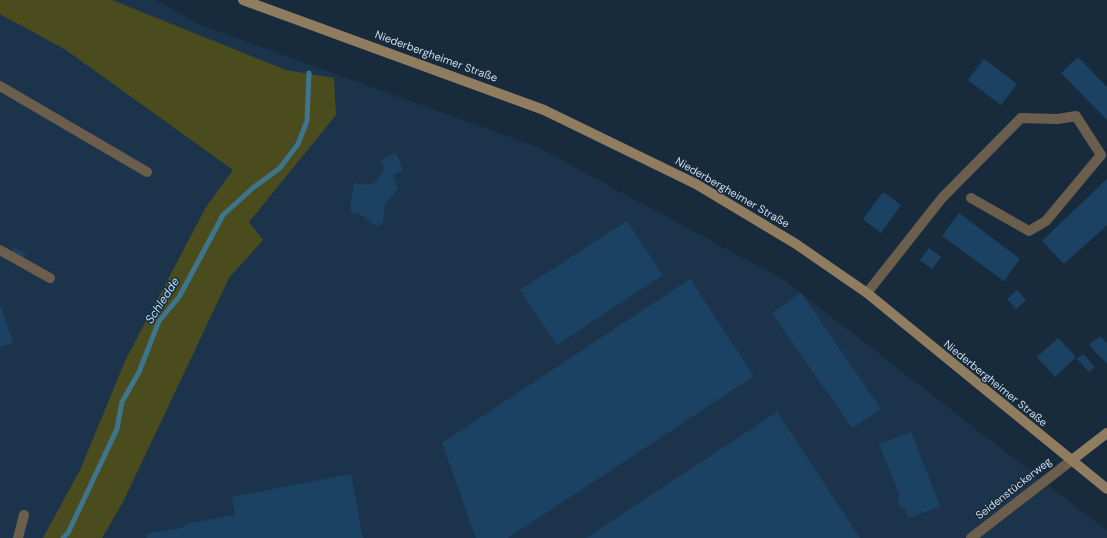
<!DOCTYPE html>
<html>
<head>
<meta charset="utf-8">
<style>
  body { margin:0 }
  canvas { display:block; background:#172b3d }
</style>
</head>
<body>
<canvas width="1107" height="538"></canvas>
<script>
const context = document.querySelector('canvas').getContext('2d');
context.lineJoin = 'round';
function fillPath(path, color) { context.fillStyle = color; context.fill(path, 'evenodd'); }
const shape = rows => new Path2D(rows.map(r => 'M' + r).join(''));
function stroke(path, color, width, dash) { context.strokeStyle = color; context.lineWidth = width; context.lineCap = dash ? 'butt' : 'round'; context.setLineDash(dash || []); context.stroke(path); }
function label(font, color, halo, rows, align = 'center') {
  context.font = font + ' "DM Sans",sans-serif'; context.lineWidth = 3; context.setLineDash([]); context.textBaseline = 'middle'; context.strokeStyle = halo; context.fillStyle = color; for (const [text, x, y, turn = 0] of rows) {
    context.save(); context.translate(x, y); context.rotate((+turn || 0) * Math.PI / 180); context.textAlign = isNaN(turn) ? turn : align; if (halo) context.strokeText(text, 0, 0); context.fillText(text, 0, 0); context.restore();
  }
}
const built = shape([
  [0,0,155,0,203,26,537,147,784,280,1107,531,1107,538,0,538]
]);
const green = shape([
  [0,0,112,0,286,70,334,78,336,115,249,222,263,240,229,278,123,502,102,538,43,538,81,468,125,361,206,207,233,170,66,50,0,14]
]);
const stream = shape([
  [63,538,68,533,117,429,122,402,139,372,159,321,179,297,223,215,254,187,280,168,298,144,307,121,309,73]
]);
const building = shape([
  [1078,57,1107,87,1107,120,1061,73],
  [984,59,1017,84,1001,105,968,80],
  [396,153,403,170,393,175,398,189,385,205,383,223,381,225,376,226,360,214,355,214,352,212,350,208,354,183,368,185,374,183,385,170,381,160],
  [1107,179,1107,225,1064,264,1042,241],
  [883,192,901,205,881,233,863,219],
  [959,213,1020,259,1004,281,942,236],
  [627,221,663,275,557,345,520,290],
  [14,247,26,254,22,261,10,254],
  [929,248,941,257,932,269,920,260],
  [690,279,754,376,508,538,476,538,442,443],
  [1017,290,1026,300,1016,309,1007,299],
  [801,293,881,409,852,428,772,313],
  [0,304,13,343,0,347],
  [1100,336,1107,343,1107,364,1089,345],
  [1058,338,1076,357,1055,377,1037,357],
  [1083,354,1095,367,1089,372,1077,359],
  [777,412,860,538,586,538],
  [911,432,940,506,909,518,904,507,901,508,897,497,900,496,879,444],
  [351,474,363,538,147,538,146,534,185,527,185,524,235,515,232,497]
]);
const service = shape([
  [0,86,147,172],
  [0,250,50,278],
  [867,293,942,198,1021,118,1058,119,1076,116,1101,155,1046,221,1029,231,971,198],
  [18,538,24,515]
]);
const tertiary = shape([
  [971,538,1072,460]
]);
const secondary = shape([
  [243,0,544,110,696,184,796,244,867,293,1107,489],
  [1072,460,1107,433]
]);
const streetNames = [
  ["Niederbergheimer Straße",436,57,20],
  ["Niederbergheimer Straße",732,193,30],
  ["Niederbergheimer Straße",995,384,39],
  ["Seidenstückerweg",1014,489,-38]
];
const waterNames = [
  ["Schledde",163,301,-57]
];
fillPath(built, '#1b344b');
fillPath(green, '#4b4c1e');
stroke(stream, '#3d758f', 5);
fillPath(building, '#1c4263');
stroke(service, '#6b5e4c', 10);
stroke(tertiary, '#6b5e4c', 10);
stroke(secondary, '#907c5f', 10);
label('11px', '#d1deea', '#172b3d', streetNames);
label('italic 12px', '#b1e2fb', '#172b3d', waterNames);
</script>
</body>
</html>
